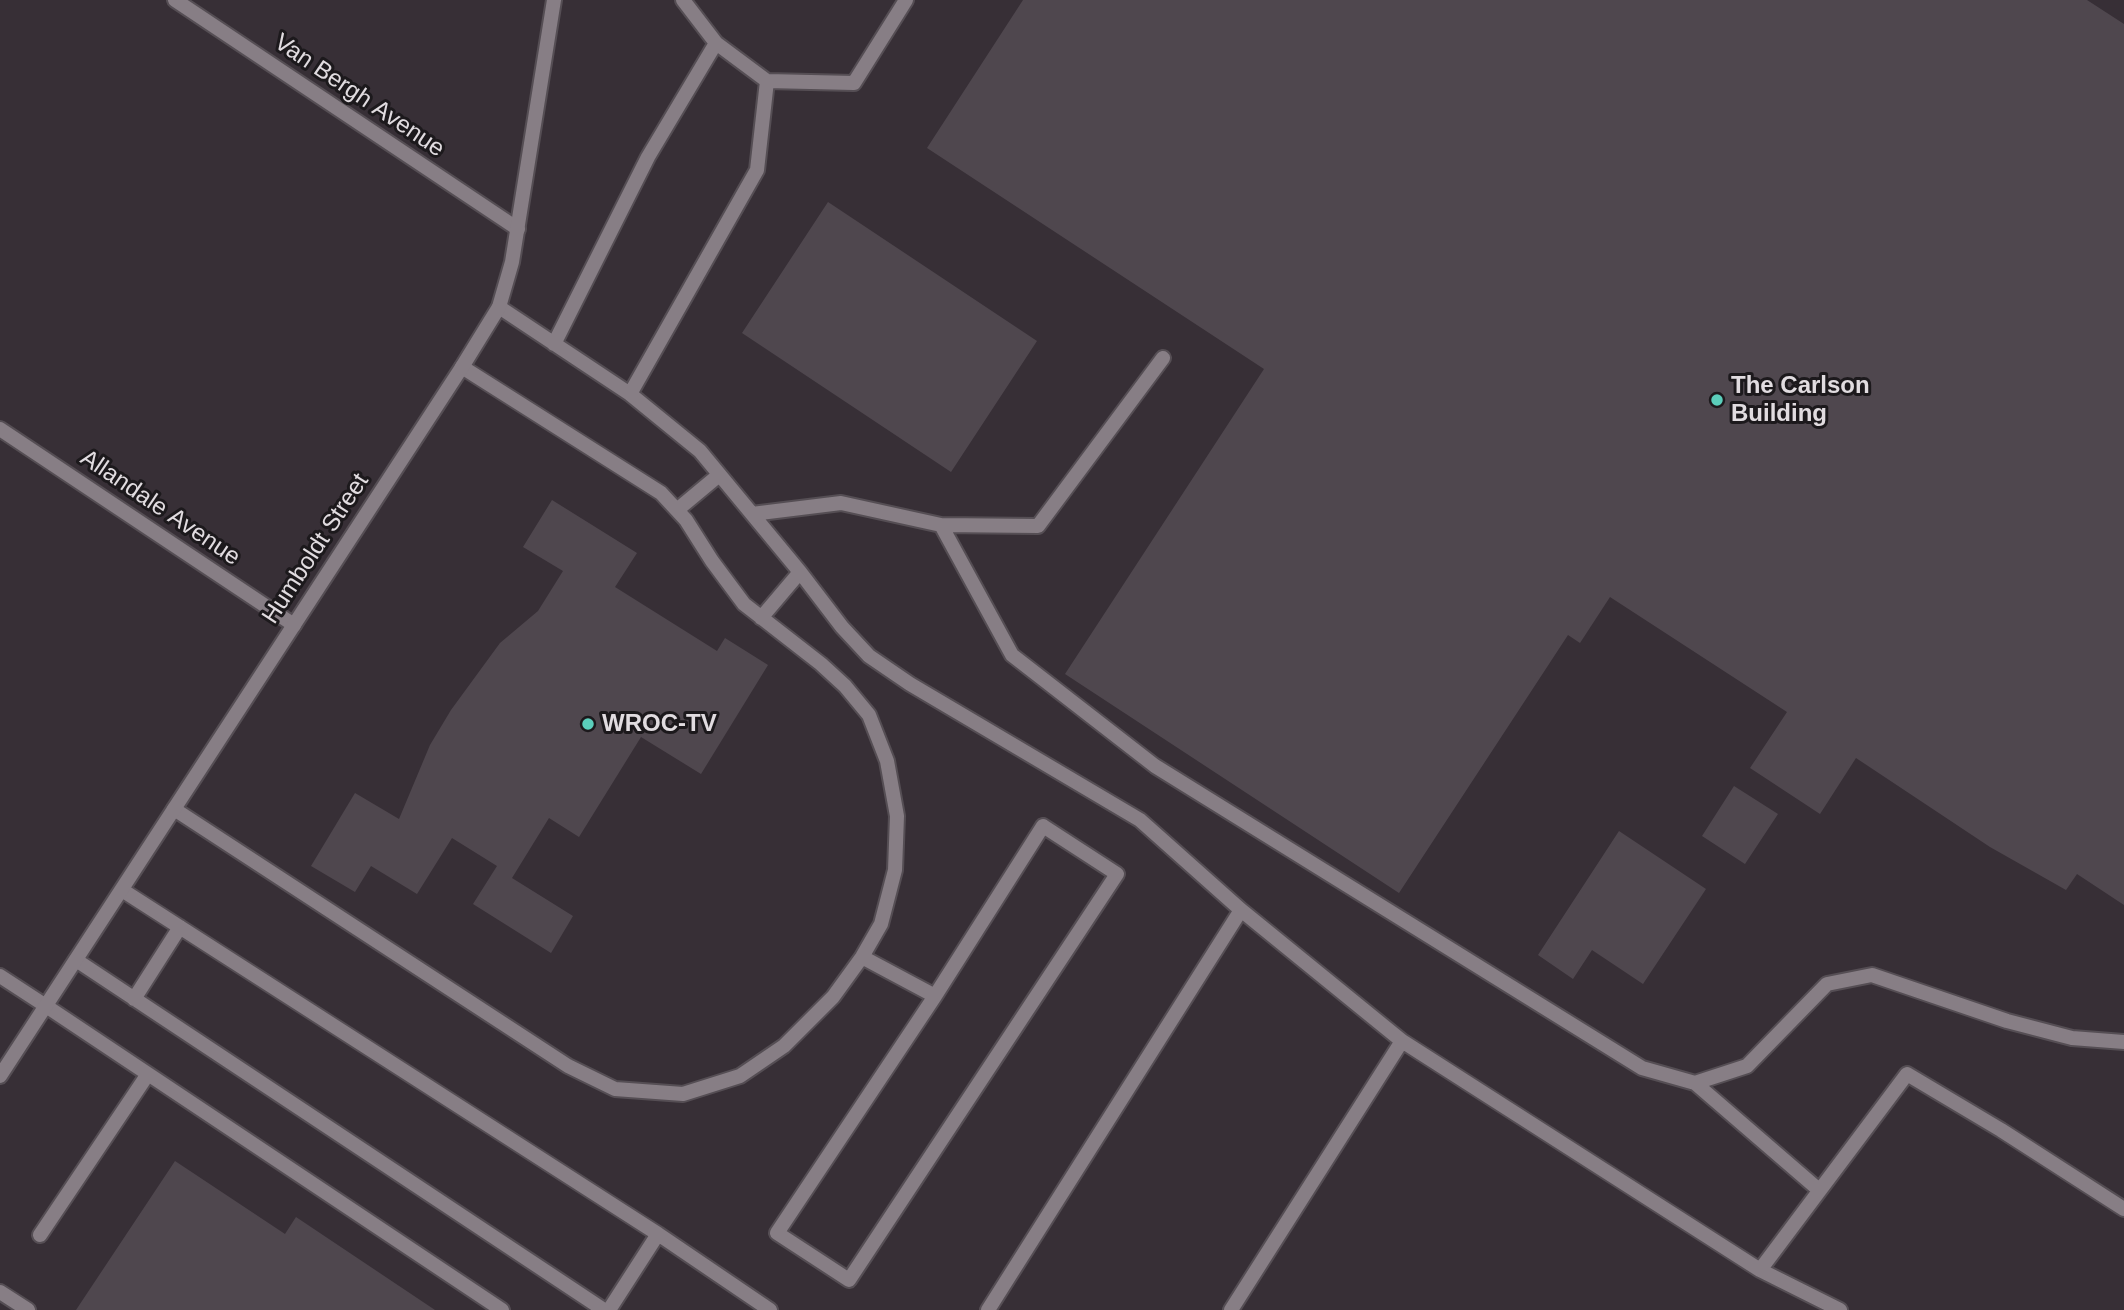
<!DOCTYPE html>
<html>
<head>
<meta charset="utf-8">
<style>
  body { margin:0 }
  canvas { display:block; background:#372f36 }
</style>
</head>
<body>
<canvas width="2124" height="1310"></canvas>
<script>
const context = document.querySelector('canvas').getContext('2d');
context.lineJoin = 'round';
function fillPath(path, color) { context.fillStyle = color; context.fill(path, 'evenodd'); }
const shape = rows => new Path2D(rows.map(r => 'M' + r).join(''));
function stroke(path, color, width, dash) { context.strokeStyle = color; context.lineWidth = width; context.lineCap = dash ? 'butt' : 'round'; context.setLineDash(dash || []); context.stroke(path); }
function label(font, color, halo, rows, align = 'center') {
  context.font = font + ' Arial,sans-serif'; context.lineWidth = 6; context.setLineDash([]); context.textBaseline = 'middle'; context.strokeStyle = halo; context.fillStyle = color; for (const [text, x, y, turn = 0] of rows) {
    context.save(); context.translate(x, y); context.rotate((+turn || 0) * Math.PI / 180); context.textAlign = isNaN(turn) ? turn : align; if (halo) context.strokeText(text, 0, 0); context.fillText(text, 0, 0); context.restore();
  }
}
const building = shape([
  [1023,0,2087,0,2124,24,2124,905,2077,874,2066,890,1990,847,1856,758,1820,814,1750,768,1787,712,1610,597,1580,643,1568,635,1399,893,1065,674,1264,369,927,148],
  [828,202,1037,341,951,472,742,333],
  [552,500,637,553,615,587,717,651,725,638,768,665,701,774,641,737,579,837,549,818,512,878,573,916,551,953,473,904,497,866,452,838,417,894,371,866,355,892,311,866,355,793,399,819,430,745,451,710,500,643,538,611,563,571,523,547],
  [1734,786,1778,814,1745,864,1702,836],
  [1619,831,1706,889,1643,984,1592,950,1573,979,1538,955],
  [175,1161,285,1234,296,1217,435,1310,76,1310]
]);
const service = shape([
  [716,43,767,81],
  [499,307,630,394,700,451,800,572,842,627,869,656,910,684,1140,820,1241,910,988,1310],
  [554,344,648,157,716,43,683,0],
  [630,394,757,170,767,81,854,83,906,0],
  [677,510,719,475],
  [752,514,841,503,941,525,1038,526,1163,358],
  [941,525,1012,655,1155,766,1642,1068,1695,1083,1747,1066,1827,984,1872,975,2007,1021,2072,1038,2124,1042],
  [761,618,800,572],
  [174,809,568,1066,615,1089,683,1094,740,1076,784,1046,833,997,862,957,881,924,895,870,897,816,887,761,869,715,845,686,821,664,744,604,712,561,686,520,661,493,462,367],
  [1043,826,1117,874,849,1280,777,1233,935,996,1043,826],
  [122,890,658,1234],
  [1241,910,1402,1041,1760,1270,1840,1310],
  [862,957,935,996],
  [76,960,604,1310],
  [134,999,180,927],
  [46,1006,502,1310],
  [1695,1083,1819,1190],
  [40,1235,148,1074],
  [1760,1270,1907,1074,2001,1130,2124,1209],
  [0,1292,28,1310],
  [609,1310,658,1234,770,1310],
  [1231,1310,1402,1041]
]);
const minor = shape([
  [175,0,518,229],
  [0,429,294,625],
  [0,976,46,1006]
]);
const tertiary = shape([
  [0,1076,462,367,499,307,512,262,554,0]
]);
const markers = [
  [1717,400,7,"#5bcebb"],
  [588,724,7,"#5bcebb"]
];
const streetNames = [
  ["Van Bergh Avenue",359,96,34],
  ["Allandale Avenue",160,508,34],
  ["Humboldt Street",316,549,-57]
];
const poiNames = [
  ["The Carlson",1731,386],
  ["Building",1731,414],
  ["WROC-TV",602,724]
];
fillPath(building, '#4f474e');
stroke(service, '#554e54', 18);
stroke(minor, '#554e54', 18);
stroke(tertiary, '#554e54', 18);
stroke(service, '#877e85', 14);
stroke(minor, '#877e85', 14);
stroke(tertiary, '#877e85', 14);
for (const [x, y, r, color] of markers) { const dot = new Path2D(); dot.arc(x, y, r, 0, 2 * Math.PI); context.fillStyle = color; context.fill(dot); stroke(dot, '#1c191c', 2.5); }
label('24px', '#e1dce0', '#1c191c', streetNames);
label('bold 24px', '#e1dce0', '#1c191c', poiNames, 'left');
</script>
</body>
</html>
